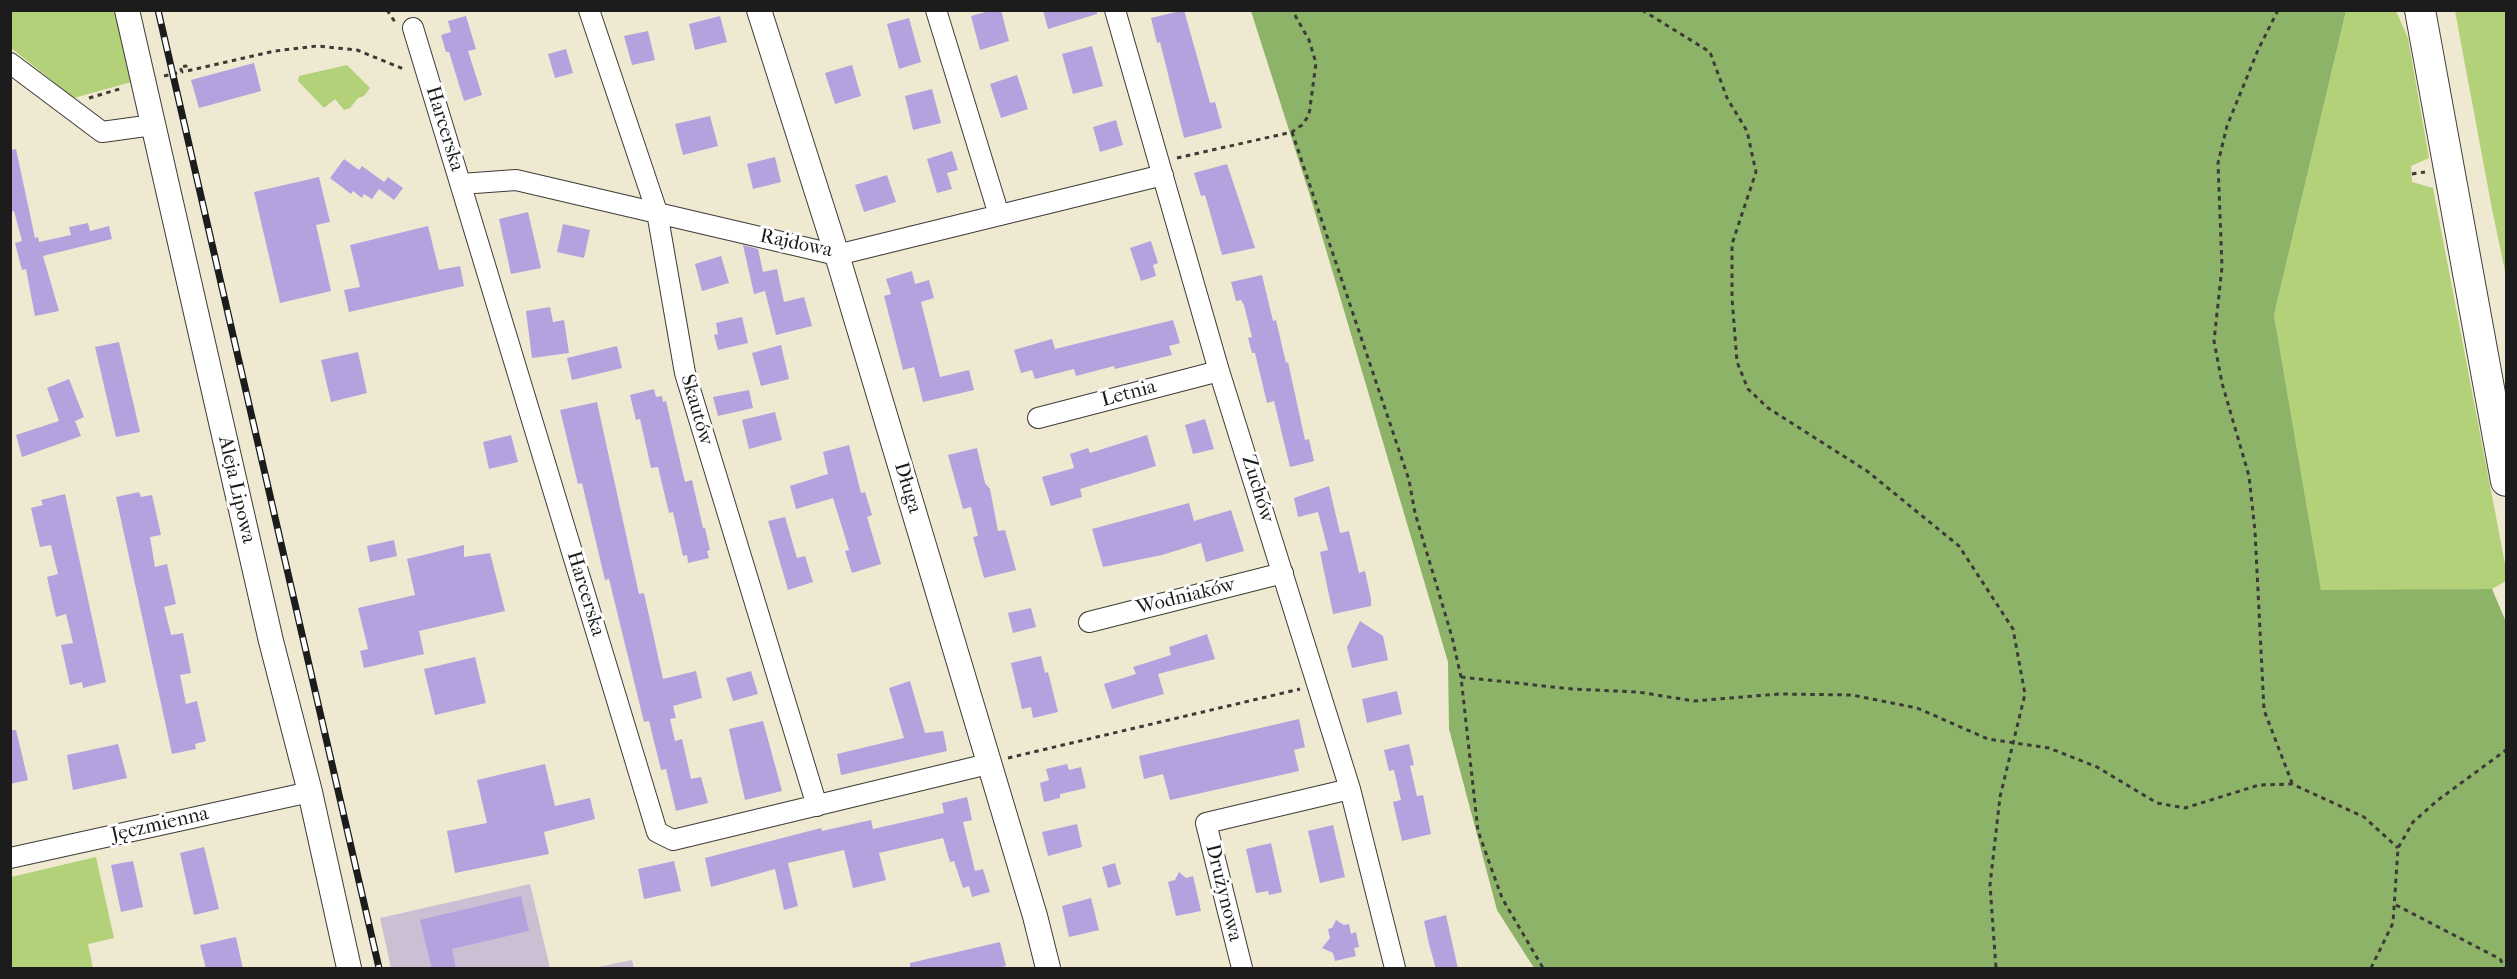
<!DOCTYPE html>
<html>
<head>
<meta charset="utf-8">
<style>
  body { margin:0 }
  #map { position:relative; width:2517px; height:979px; overflow:hidden; background:#f0e9d1; font-family:"IM FELL French Canon",serif }
  canvas { display:block }
  .frame { position:absolute; inset:0; border:12px solid #1c1c1c; pointer-events:none }
</style>
</head>
<body>
<div id="map">
<canvas width="2517" height="979"></canvas>
<div class="frame"></div>
</div>
<script>
const context = document.querySelector('canvas').getContext('2d');
context.lineJoin = 'round';
function fillPath(path, color) { context.fillStyle = color; context.fill(path, 'evenodd'); }
const shape = rows => new Path2D(rows.map(r => 'M' + r).join(''));
function stroke(path, color, width, dash) { context.strokeStyle = color; context.lineWidth = width; context.lineCap = dash ? 'butt' : 'round'; context.setLineDash(dash || []); context.stroke(path); }
function label(font, color, halo, rows, align = 'center') {
  context.font = font + ' "IM FELL French Canon",serif'; context.lineWidth = 6; context.setLineDash([]); context.textBaseline = 'middle'; context.strokeStyle = halo; context.fillStyle = color; for (const [text, x, y, turn = 0] of rows) {
    context.save(); context.translate(x, y); context.rotate((+turn || 0) * Math.PI / 180); context.textAlign = isNaN(turn) ? turn : align; if (halo) context.strokeText(text, 0, 0); context.fillText(text, 0, 0); context.restore();
  }
}
const industrial = shape([
  [530,884,550,968,391,968,380,918],
  [632,960,634,968,593,968]
]);
const green = shape([
  [10,11,117,11,135,81,74,98,11,48],
  [2346,11,2396,11,2408,38,2429,158,2411,166,2412,182,2433,188,2506,569,2506,581,2492,589,2321,591,2274,315],
  [2455,11,2506,11,2506,276,2492,209],
  [347,65,370,88,364,96,358,98,350,108,344,110,335,99,324,108,298,81,299,76],
  [96,857,114,938,88,944,93,968,11,968,11,877]
]);
const forest = shape([
  [1251,11,2346,11,2274,315,2321,590,2492,589,2506,622,2506,968,1534,968,1497,910,1449,729,1448,662,1311,199]
]);
const building = shape([
  [993,10,1001,10,1009,41,980,50,971,16],
  [1043,10,1097,10,1097,14,1048,29],
  [1184,10,1210,103,1215,102,1222,128,1184,138,1160,42,1157,43,1151,18],
  [466,16,476,49,468,51,482,95,464,101,449,52,446,52,441,35,451,32,448,21],
  [720,16,727,42,695,50,689,24],
  [909,18,921,62,899,69,887,24],
  [648,31,655,60,632,65,624,36],
  [1092,46,1103,86,1073,94,1062,54],
  [566,49,573,73,555,78,548,54],
  [254,63,261,91,199,108,191,80],
  [852,65,861,96,835,104,825,73],
  [1017,75,1028,109,1001,118,990,84],
  [932,89,941,123,913,130,905,96],
  [710,116,718,146,683,155,675,124],
  [1116,120,1123,145,1100,152,1093,127],
  [16,149,35,238,38,237,39,242,71,235,69,227,88,223,90,231,109,226,112,239,43,256,59,311,35,316,26,269,22,270,15,243,22,241,14,211,10,212,10,150],
  [952,151,958,170,947,173,952,189,937,193,927,159],
  [775,157,781,182,753,189,747,164],
  [344,159,359,170,362,166,384,182,381,186,388,177,403,188,394,200,379,189,372,199,364,194,362,198,353,191,351,194,330,178],
  [1227,164,1255,248,1222,255,1205,195,1201,196,1194,173],
  [887,175,896,202,864,212,855,185],
  [319,177,330,222,316,225,331,291,280,303,254,192],
  [528,212,541,268,511,274,499,219],
  [563,224,590,230,584,258,557,252],
  [428,226,439,270,460,266,464,286,349,312,344,290,360,287,350,245],
  [1151,241,1158,263,1153,265,1156,276,1141,281,1130,248],
  [743,245,758,249,763,272,777,269,784,302,804,297,812,326,776,335,765,291,754,294],
  [721,256,729,283,702,291,695,264],
  [912,271,915,284,929,280,934,298,921,302,940,377,969,370,974,390,923,402,914,367,903,370,884,296,891,294,886,279],
  [1262,275,1273,321,1276,320,1286,363,1288,362,1305,440,1309,439,1314,461,1290,467,1274,401,1267,403,1255,353,1252,353,1248,338,1252,337,1244,305,1241,300,1236,301,1231,282],
  [550,307,553,322,564,320,569,353,532,358,526,311],
  [742,317,748,343,718,350,714,335,718,334,716,323],
  [1173,320,1180,343,1169,346,1172,355,1115,369,1114,366,1076,376,1074,369,1035,379,1032,370,1021,373,1014,350,1052,339,1055,349],
  [119,342,140,432,116,437,95,347],
  [781,345,789,379,761,386,752,353],
  [617,346,622,368,572,380,567,358],
  [358,352,367,393,331,402,321,360],
  [69,379,84,417,75,421,81,436,22,457,16,435,59,421,47,388],
  [654,389,656,397,662,396,663,402,666,401,685,482,692,480,703,528,705,528,710,550,707,551,709,558,688,563,687,555,683,556,673,512,669,513,658,467,651,468,640,419,636,420,630,395],
  [749,390,753,408,718,416,713,397],
  [597,402,639,594,644,593,663,679,696,671,702,698,673,706,676,718,670,719,675,741,682,739,691,779,701,777,708,803,676,811,666,769,661,770,649,721,644,722,609,579,605,580,582,483,578,484,560,410],
  [775,412,782,440,749,449,742,420],
  [1205,419,1214,449,1193,454,1185,425],
  [511,435,518,462,489,469,483,442],
  [1147,435,1156,466,1080,489,1082,497,1051,506,1042,477,1074,468,1070,454,1088,448,1090,453],
  [849,445,861,493,865,492,872,515,867,517,881,564,852,573,845,551,849,550,833,498,796,509,790,486,828,474,823,452],
  [977,448,985,483,990,489,998,531,1005,530,1016,570,984,578,973,537,978,536,971,507,963,509,948,455],
  [1329,486,1340,533,1349,531,1359,573,1365,571,1371,599,1371,606,1333,614,1320,552,1328,550,1318,512,1298,517,1294,498],
  [139,492,141,497,152,495,161,535,150,537,155,567,167,564,176,604,164,607,171,635,183,633,191,673,180,675,186,704,197,701,206,741,195,744,196,749,172,754,116,497],
  [65,494,106,682,83,688,82,682,70,685,61,645,73,643,66,614,56,617,47,577,58,574,51,545,40,547,31,508,43,505,41,500],
  [1189,503,1194,521,1231,510,1244,551,1206,562,1201,543,1162,555,1103,567,1092,529],
  [785,517,797,558,805,556,813,582,788,590,768,521],
  [394,540,397,556,370,562,367,546],
  [464,545,464,557,490,553,505,611,419,631,424,654,364,668,360,651,368,649,358,608,415,595,407,559],
  [1031,608,1036,627,1013,633,1008,613],
  [1360,621,1383,636,1388,660,1352,668,1347,647],
  [1207,634,1215,659,1158,674,1164,694,1112,709,1104,684,1136,674,1133,667,1171,655,1169,647],
  [1041,656,1045,673,1048,672,1058,712,1033,718,1031,707,1022,709,1011,663],
  [475,657,486,703,435,715,424,669],
  [751,671,758,694,733,701,726,678],
  [910,681,925,733,943,731,947,751,841,775,837,754,904,738,889,688],
  [1397,691,1402,714,1367,723,1362,699],
  [1299,719,1305,747,1294,750,1299,771,1170,800,1163,774,1144,779,1139,756],
  [763,721,782,791,745,800,729,729],
  [10,730,16,730,28,780,10,784],
  [118,744,127,778,73,790,67,755],
  [1409,744,1414,765,1410,766,1417,796,1423,795,1431,834,1402,841,1393,802,1401,800,1394,770,1389,771,1384,750],
  [545,764,555,806,590,798,595,819,544,832,549,854,455,873,447,831,487,823,477,780],
  [1067,764,1069,770,1081,767,1086,788,1060,794,1060,798,1044,802,1040,783,1049,780,1046,769],
  [967,797,972,820,963,822,975,871,983,869,990,892,972,897,969,886,963,888,954,861,950,862,943,838,879,853,886,880,853,888,844,850,788,863,798,906,784,910,775,869,711,887,705,858,821,828,822,831,871,820,873,829,944,813,942,803],
  [1077,824,1082,847,1048,856,1042,832],
  [1333,825,1345,877,1320,883,1308,831],
  [1271,843,1282,892,1269,895,1268,891,1256,893,1246,849],
  [204,847,219,909,194,915,180,853],
  [133,861,143,907,121,912,111,865],
  [674,861,681,891,644,899,638,869],
  [1115,863,1121,884,1108,888,1102,867],
  [1179,872,1186,878,1193,876,1201,911,1176,916,1168,882,1175,880],
  [521,896,529,931,452,949,456,969,432,969,420,920],
  [1091,898,1099,930,1069,937,1062,906],
  [1446,915,1458,969,1436,969,1429,944,1424,921],
  [1336,920,1344,925,1349,924,1351,934,1356,932,1359,947,1354,948,1356,956,1335,961,1333,953,1322,948,1330,938,1328,929,1332,928],
  [236,937,243,969,206,969,200,945],
  [1000,942,1006,966,994,969,910,969,910,963]
]);
const path = shape([
  [387,10,395,22],
  [1642,10,1710,52,1727,98,1747,131,1756,172,1732,244,1732,298,1737,362,1748,389,1768,408,1867,471,1959,546,2013,629,2025,694,2000,797,1990,885,1996,968],
  [2278,10,2258,50,2227,126,2218,163,2222,267,2214,341,2222,383,2249,476,2255,531,2264,710,2292,783],
  [164,76,182,72,180,67,186,66,187,71,275,51,317,46,357,50,406,70],
  [89,98,123,88],
  [1292,132,1409,480,1415,513,1452,637,1461,677,1478,831,1502,898,1543,968],
  [1177,158,1292,132,1302,125,1309,115,1316,63,1309,40,1292,10],
  [2412,174,2425,172],
  [1461,677,1572,689,1638,692,1694,701,1779,694,1852,695,1917,708,1988,739,2049,748,2097,767,2157,803,2185,808,2259,785,2292,784,2364,817,2398,848],
  [1008,758,1300,689],
  [2396,905,2500,959,2505,968],
  [2371,968,2393,923,2398,848,2413,822,2438,800,2506,750]
]);
const minor = shape([
  [589,10,657,212,685,373,817,806],
  [936,10,999,215],
  [1115,10,1219,371,1350,789,1395,968],
  [413,28,657,832,673,840,988,764],
  [10,63,102,132,153,125],
  [461,184,516,180,837,255,1163,175],
  [1038,418,1219,371],
  [1089,622,1283,573],
  [10,858,310,792],
  [1242,968,1206,823,1350,789]
]);
const tertiary = shape([
  [127,10,271,641,310,792,349,968],
  [759,10,837,255,1035,916,1048,968]
]);
const primary = shape([
  [2420,10,2506,481]
]);
const rail = shape([
  [158,10,379,968]
]);
const streetNames = [
  ["Harcerska",444,129,73],
  ["Rajdowa",796,244,12],
  ["Letnia",1129,394,-15],
  ["Skautów",696,410,74],
  ["Długa",907,488,73],
  ["Zuchów",1257,489,73],
  ["Aleja Lipowa",236,490,77],
  ["Harcerska",585,594,73],
  ["Wodniaków",1186,597,-14],
  ["Jęczmienna",160,825,-13],
  ["Drużynowa",1223,893,76]
];
fillPath(industrial, '#ccbfd4');
fillPath(green, '#b2d178');
fillPath(forest, '#8db368');
fillPath(building, '#b5a1de');
stroke(minor, '#3c3b37', 22);
stroke(tertiary, '#3c3b37', 26);
stroke(primary, '#3c3b37', 32);
stroke(path, '#3c3b37', 3, [4.5, 4.5]);
stroke(minor, '#fff', 20);
stroke(tertiary, '#fff', 24);
stroke(primary, '#fff', 30);
stroke(rail, '#1c1c1c', 7);
stroke(rail, '#fff', 4.5, [14]);
label('20px', '#1c1c1c', '#fff', streetNames);
</script>
</body>
</html>
